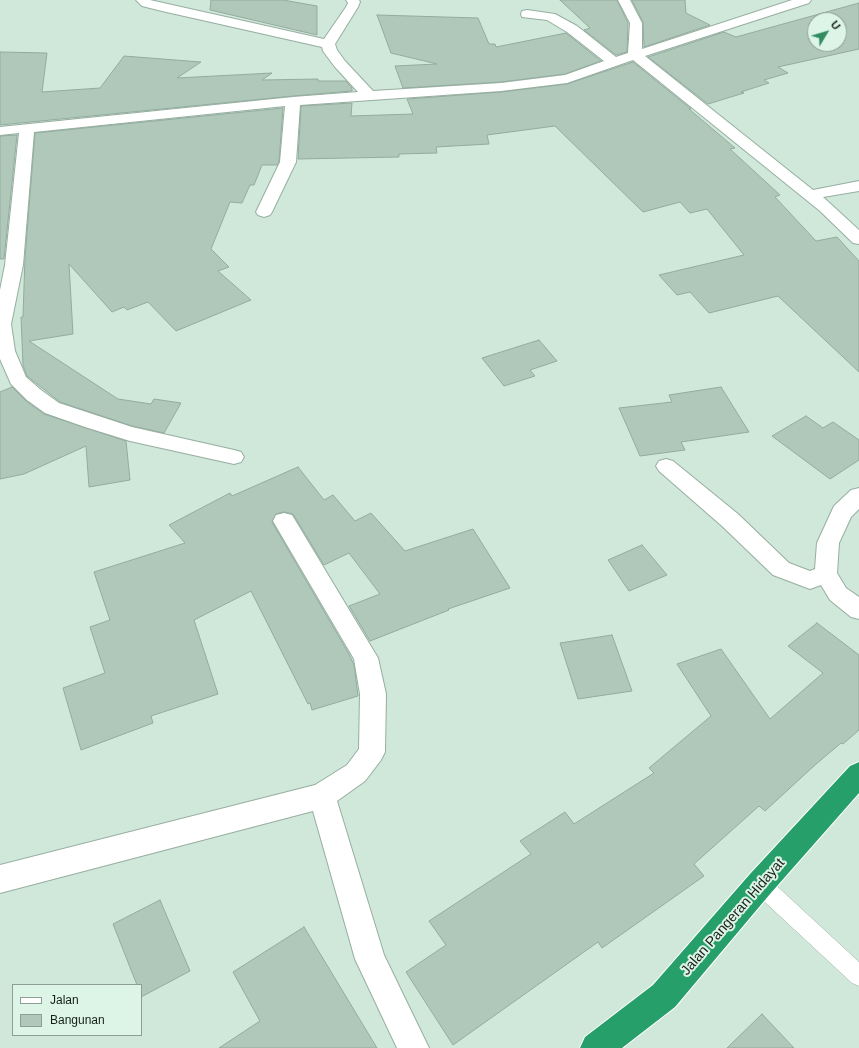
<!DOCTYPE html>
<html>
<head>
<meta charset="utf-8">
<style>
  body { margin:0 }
  #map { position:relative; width:859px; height:1048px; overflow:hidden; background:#cfe8d9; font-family:Arial,sans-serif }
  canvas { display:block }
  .legend { position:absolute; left:12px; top:984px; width:130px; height:52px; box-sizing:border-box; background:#ddf5e6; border:1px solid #8d9f94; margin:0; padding:5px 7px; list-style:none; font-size:12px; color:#161f1a }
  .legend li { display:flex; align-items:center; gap:8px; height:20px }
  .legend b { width:20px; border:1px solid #8d9f94 }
  .north { position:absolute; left:807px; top:12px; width:40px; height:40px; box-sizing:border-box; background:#ddf5e6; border:1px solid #8d9f94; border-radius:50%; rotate:52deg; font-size:11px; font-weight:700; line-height:16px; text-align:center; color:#161f1a }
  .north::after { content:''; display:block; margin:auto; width:14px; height:18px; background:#328c61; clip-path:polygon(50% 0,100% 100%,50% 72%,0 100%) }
</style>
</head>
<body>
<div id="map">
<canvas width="859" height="1048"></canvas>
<ul class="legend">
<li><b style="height:5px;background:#fff"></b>Jalan</li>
<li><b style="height:11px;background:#b0c8b9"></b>Bangunan</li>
</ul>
<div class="north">U</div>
</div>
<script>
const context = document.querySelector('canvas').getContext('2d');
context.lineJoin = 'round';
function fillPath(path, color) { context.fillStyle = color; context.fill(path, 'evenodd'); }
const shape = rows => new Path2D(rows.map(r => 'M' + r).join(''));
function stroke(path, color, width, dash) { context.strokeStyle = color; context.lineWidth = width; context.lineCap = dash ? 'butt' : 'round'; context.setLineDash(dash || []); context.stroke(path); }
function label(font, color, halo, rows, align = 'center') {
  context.font = font + ' Arial,sans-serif'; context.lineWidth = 4; context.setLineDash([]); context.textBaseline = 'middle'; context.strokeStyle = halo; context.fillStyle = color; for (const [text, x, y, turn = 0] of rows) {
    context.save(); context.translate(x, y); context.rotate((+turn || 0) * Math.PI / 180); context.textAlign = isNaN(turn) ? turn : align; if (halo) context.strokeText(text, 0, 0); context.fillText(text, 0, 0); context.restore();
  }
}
const building = shape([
  [211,0,283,0,317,6,317,35,210,10,211,0],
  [560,0,617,0,628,23,627,52,616,55,584,30,590,28,560,0],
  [632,0,685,0,686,13,710,25,644,47,643,22,632,0],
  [859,3,859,49,778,67,788,73,764,80,769,83,741,92,744,93,708,104,648,57,724,32,736,37,859,3],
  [815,20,839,20,839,44,815,44,815,20],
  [377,15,478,18,489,44,495,44,496,47,566,33,601,61,565,74,501,82,403,88,395,66,437,64,391,53,377,15],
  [0,52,47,53,42,92,100,88,124,56,201,62,177,78,272,73,262,80,318,79,318,81,346,81,352,88,352,91,293,96,0,125,0,52],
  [633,62,691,109,689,109,735,148,730,149,780,195,775,197,816,241,837,237,859,261,859,372,778,296,709,313,690,292,677,295,659,275,744,255,707,209,690,213,680,202,643,212,555,126,487,135,489,144,436,147,437,153,399,154,399,157,298,159,301,106,352,103,351,116,413,114,407,99,501,92,567,84,633,62],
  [283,108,279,162,277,165,262,165,254,185,250,185,242,203,230,202,211,249,229,267,218,271,251,300,176,331,148,302,127,310,124,307,112,312,69,264,73,334,29,341,118,399,151,404,154,399,181,403,164,433,132,426,60,402,27,376,23,365,21,317,23,317,25,257,35,133,283,108],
  [17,135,4,259,0,259,0,136,17,135],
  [539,340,557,361,530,370,535,376,504,386,482,358,539,340],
  [12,387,26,401,44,414,126,441,130,480,89,487,86,446,24,474,0,479,0,392,12,387],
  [721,387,749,432,681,442,685,450,640,456,619,408,672,402,669,395,721,387],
  [806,416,823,428,833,422,859,440,859,460,830,479,772,436,806,416],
  [298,467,324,500,333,495,355,521,371,513,405,551,473,529,510,588,448,609,449,610,370,641,349,606,380,594,349,553,324,565,293,514,284,512,276,514,272,522,349,654,354,665,358,696,312,710,310,703,308,704,251,591,194,620,218,694,151,716,153,723,81,750,63,688,105,673,90,627,110,620,94,572,185,543,169,525,230,493,232,496,298,467],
  [642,545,667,575,629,591,608,560,642,545],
  [817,623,859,655,859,730,843,744,841,743,815,765,765,811,759,806,694,864,704,876,602,948,598,942,453,1045,406,972,446,945,429,921,531,854,520,841,565,812,574,824,654,773,649,768,711,716,677,664,721,649,770,719,823,673,788,646,817,623],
  [612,635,632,691,578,699,560,643,612,635],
  [160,900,190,971,141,997,141,985,137,985,113,924,160,900],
  [304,927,377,1048,219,1048,260,1021,233,972,304,927],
  [762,1014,794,1048,727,1048,762,1014]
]);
const lane = shape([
  [760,875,767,877,859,962,859,986,852,983,753,891,750,884,753,877,760,875]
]);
const street = shape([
  [136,0,150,0,324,39,346,7,348,3,346,0,359,0,360,2,358,7,335,44,337,50,345,61,373,91,501,83,565,75,604,61,567,32,547,20,522,17,521,14,522,11,527,10,555,14,577,26,616,57,628,53,630,23,618,0,630,0,642,23,642,49,792,0,811,0,809,3,645,56,813,190,859,181,859,191,823,197,859,230,859,244,853,243,820,211,633,60,567,83,501,91,300,105,296,162,272,212,270,215,264,217,258,215,256,212,280,162,285,106,34,132,23,265,11,324,15,351,26,377,41,390,59,403,132,427,234,450,241,452,244,457,241,462,234,464,130,441,85,427,45,413,27,400,11,384,0,359,0,290,5,265,19,133,0,135,0,127,293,97,358,92,335,67,323,51,322,47,162,11,142,6,136,0],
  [666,459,673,461,738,514,789,563,810,571,815,569,817,543,834,506,851,490,859,488,859,509,851,517,839,543,837,573,846,588,859,597,859,619,851,617,830,600,821,585,810,589,773,575,722,526,659,471,656,466,659,461,666,459],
  [284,513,292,515,378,658,386,694,385,752,381,760,365,781,337,801,384,955,429,1048,397,1048,355,959,313,811,0,893,0,865,315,785,347,765,359,749,360,694,354,659,273,521,276,515,284,513]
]);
const highway = shape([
  [859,762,859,793,770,894,675,1007,622,1048,580,1048,585,1037,653,985,750,874,850,766,859,762]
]);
const nearStreetnames = [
  ["Jalan Pangeran Hidayat",733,917,-49]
];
fillPath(building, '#b0c8b9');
stroke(building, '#93ab9d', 1);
stroke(lane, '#96aea0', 1);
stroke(street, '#96aea0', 2);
stroke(highway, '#fff', 2);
fillPath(lane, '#fff');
fillPath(street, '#fff');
fillPath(highway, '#269f6a');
label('14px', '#161f1a', '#ddf5e6', nearStreetnames);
</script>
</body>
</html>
